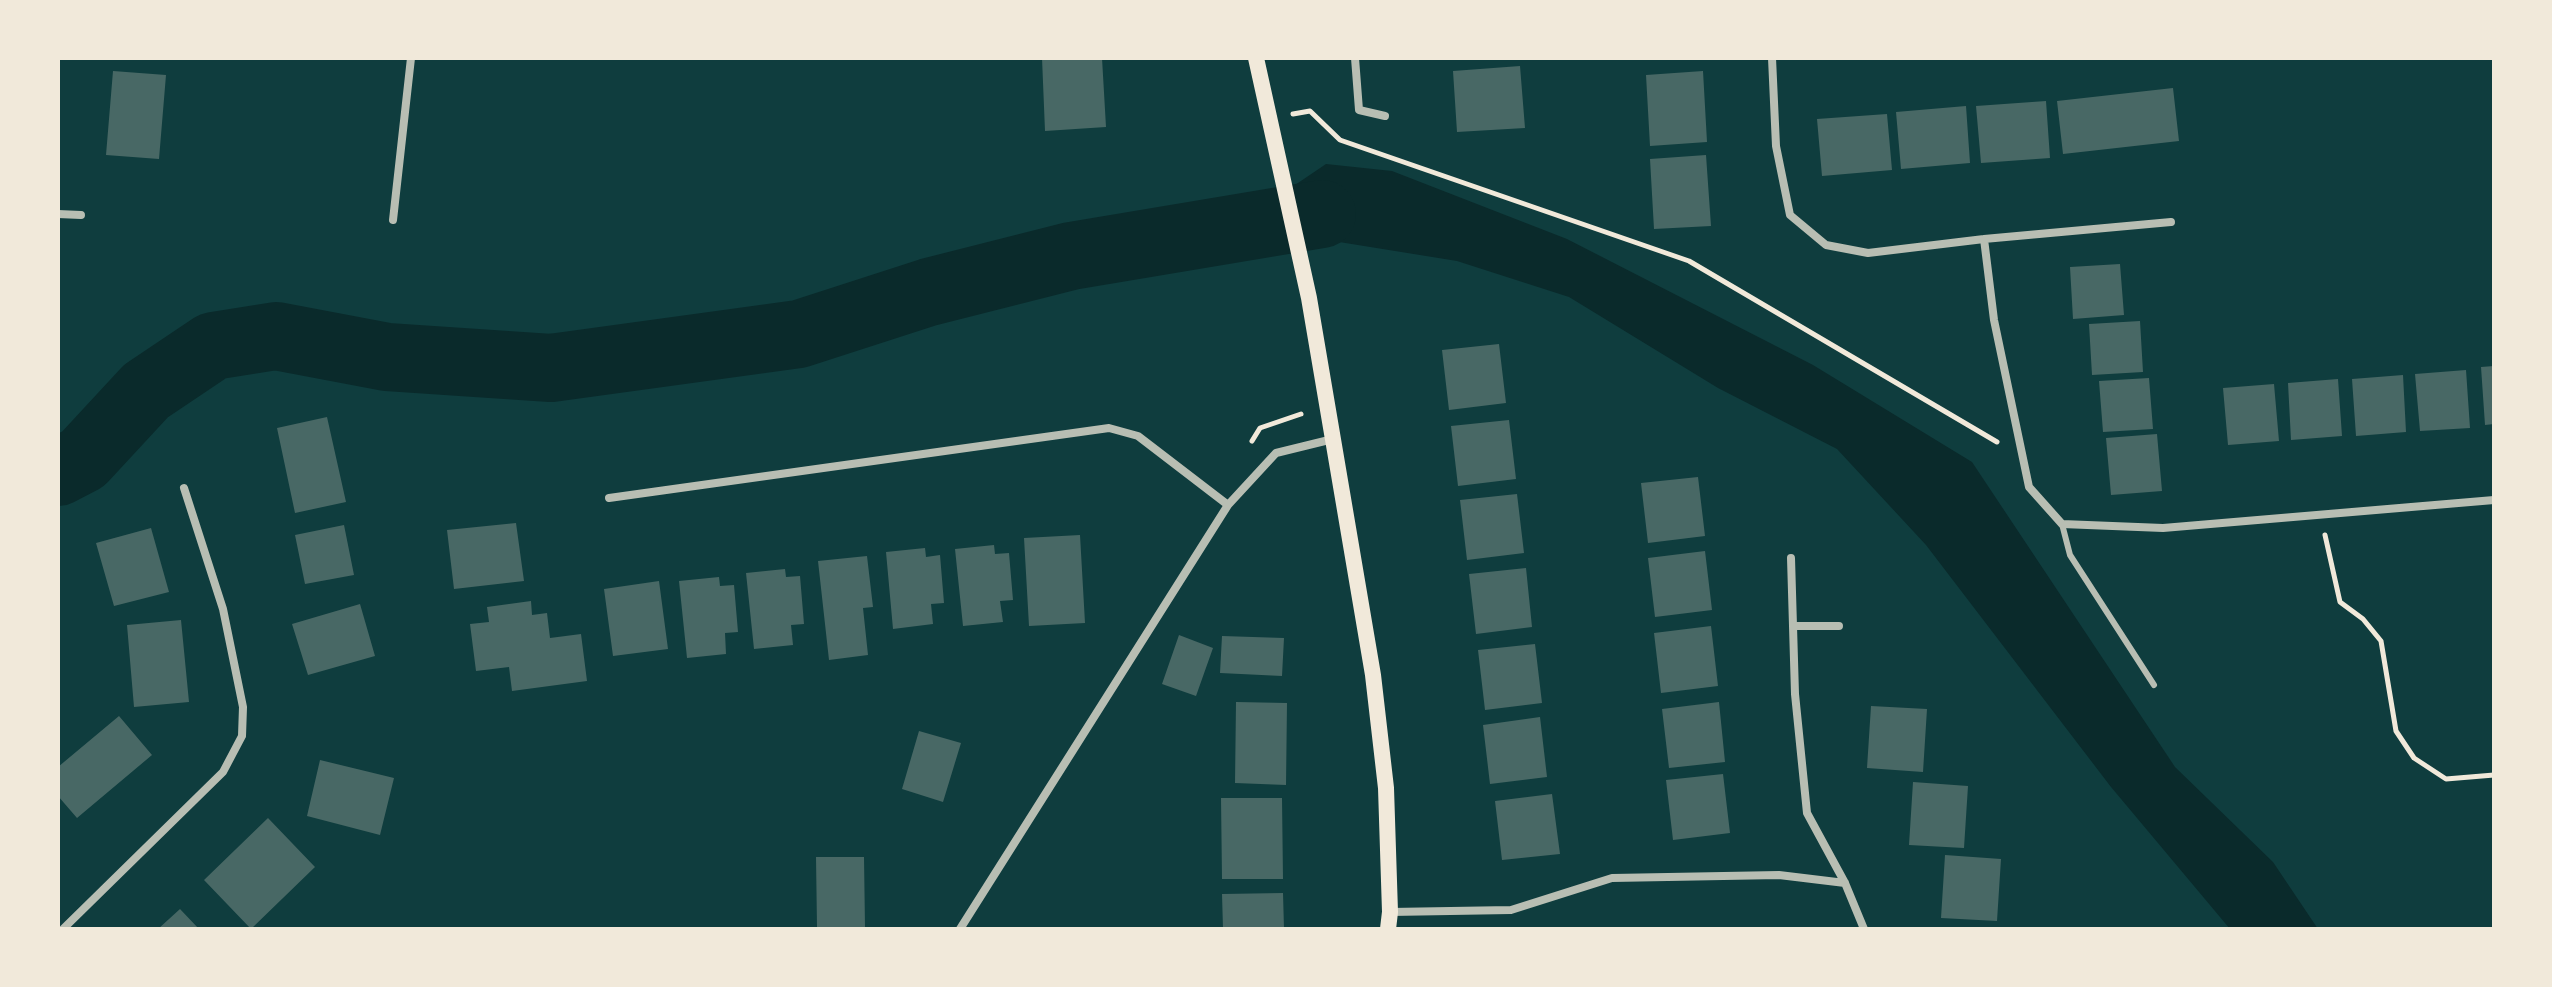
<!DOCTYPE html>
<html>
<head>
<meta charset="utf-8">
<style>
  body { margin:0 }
  #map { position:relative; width:2552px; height:987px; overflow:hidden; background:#0f3d3e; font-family:"Fira Sans Condensed",sans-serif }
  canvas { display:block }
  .frame { position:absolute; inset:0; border:60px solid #f1e9da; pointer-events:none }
</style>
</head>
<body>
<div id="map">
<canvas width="2552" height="987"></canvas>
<div class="frame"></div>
</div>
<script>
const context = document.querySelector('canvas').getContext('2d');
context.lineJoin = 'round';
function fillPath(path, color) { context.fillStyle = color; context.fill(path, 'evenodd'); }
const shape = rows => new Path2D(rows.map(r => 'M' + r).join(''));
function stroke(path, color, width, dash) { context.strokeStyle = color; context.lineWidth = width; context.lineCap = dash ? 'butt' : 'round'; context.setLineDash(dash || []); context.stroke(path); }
const water = shape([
  [1326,164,1392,171,1567,239,1813,365,1972,462,2175,767,2273,862,2318,929,2230,929,2111,787,1926,545,1837,449,1718,388,1569,297,1457,261,1333,241,1230,229]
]);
const river = shape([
  [58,472,83,459,146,391,213,346,276,336,387,357,551,368,799,334,929,292,1071,256,1322,214]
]);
const building = shape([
  [1042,58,1102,58,1106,127,1045,131],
  [1520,66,1525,128,1457,132,1453,71],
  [113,71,166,75,159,159,106,155],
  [1703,71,1707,142,1650,146,1646,75],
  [2173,88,2179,141,2063,154,2057,101],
  [2046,101,2050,158,1981,163,1976,106],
  [1966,106,1970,163,1901,169,1896,112],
  [1887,114,1892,170,1822,176,1817,119],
  [1706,155,1711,226,1654,229,1650,159],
  [2120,264,2124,315,2073,319,2070,267],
  [2140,321,2143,372,2092,375,2089,324],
  [1499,344,1506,403,1449,410,1442,350],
  [2494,366,2494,424,2485,425,2481,367],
  [2466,370,2470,428,2420,431,2415,374],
  [2403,375,2406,432,2356,436,2352,379],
  [2149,378,2153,429,2103,432,2099,381],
  [2338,379,2342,436,2291,440,2288,383],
  [2274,384,2279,441,2228,445,2223,388],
  [327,417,346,502,295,513,277,428],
  [1509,420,1516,479,1458,486,1451,426],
  [2157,434,2162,491,2111,495,2106,438],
  [1698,477,1705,536,1648,543,1641,483],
  [1517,494,1524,553,1467,560,1460,500],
  [516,523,524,581,454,589,447,530],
  [344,525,354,575,305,584,295,535],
  [151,528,169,592,114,606,96,543],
  [1080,535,1085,623,1029,626,1024,538],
  [994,545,995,554,1009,553,1013,600,1000,601,1003,622,963,626,955,549],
  [925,548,926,557,940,555,944,603,931,604,933,624,893,629,886,552],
  [1705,551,1712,610,1655,617,1648,558],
  [867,556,873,607,863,608,868,655,829,660,818,561],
  [1526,568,1532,627,1476,634,1469,574],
  [785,569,786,577,800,576,804,624,791,625,793,645,754,649,746,573],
  [719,577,720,586,734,585,738,632,725,633,726,654,687,658,679,581],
  [659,581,668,649,613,656,604,589],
  [531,601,532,615,547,613,550,638,581,634,587,681,512,691,509,667,476,671,470,624,489,622,487,607],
  [360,604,375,656,308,675,292,624],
  [181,620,189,702,134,707,127,625],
  [1711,626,1718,686,1661,693,1654,633],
  [1179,635,1213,648,1196,696,1162,684],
  [1222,636,1284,638,1282,676,1220,673],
  [1535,644,1542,703,1485,710,1478,650],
  [1236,702,1287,703,1286,785,1235,783],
  [1719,702,1725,762,1669,768,1662,709],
  [1871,706,1927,709,1923,772,1867,768],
  [119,716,152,755,77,818,58,796,58,767],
  [1540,717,1547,777,1490,784,1483,725],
  [919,731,961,743,943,802,902,789],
  [320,760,394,778,380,835,307,816],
  [1723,774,1730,833,1673,840,1666,780],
  [1913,782,1968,786,1964,848,1909,845],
  [1552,794,1560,854,1502,860,1495,801],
  [1221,798,1282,798,1283,879,1222,879],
  [268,818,315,867,251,929,204,880],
  [1945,855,2001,859,1997,921,1941,918],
  [816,857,864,857,865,927,817,927],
  [1283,893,1284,929,1223,929,1222,894],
  [180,909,199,929,158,929]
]);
const path = shape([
  [1293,114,1310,111,1340,140,1689,261,1997,442],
  [1252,441,1260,428,1301,414],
  [2325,535,2340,602,2363,619,2381,641,2396,731,2414,758,2446,779,2494,775]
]);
const service = shape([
  [2062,524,2070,555,2154,685]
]);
const minor = shape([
  [1355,58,1359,110,1385,116],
  [1772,58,1776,146,1790,215,1826,245,1868,253,1984,239,2171,222],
  [58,214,81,215],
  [393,220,411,58],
  [1984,239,1994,320,2029,487,2062,524,2163,528,2494,500],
  [609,498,1109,428,1138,436,1228,505],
  [1791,558,1795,694,1807,813,1845,883,1864,929],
  [1793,626,1839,626],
  [1390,912,1511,910,1612,878,1779,875,1845,883],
  [63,929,223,772,242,736,243,707,223,609,184,488],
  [960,929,1228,505,1276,453,1333,439]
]);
const secondary = shape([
  [1256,58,1309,298,1373,675,1386,788,1390,912,1388,929]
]);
fillPath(water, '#0a2a2b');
stroke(river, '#0a2a2b', 68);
fillPath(building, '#486865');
stroke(path, '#f1e9da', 5);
stroke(service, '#b8beb3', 6);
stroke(minor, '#b8beb3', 8);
stroke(secondary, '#f1e9da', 16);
</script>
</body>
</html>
